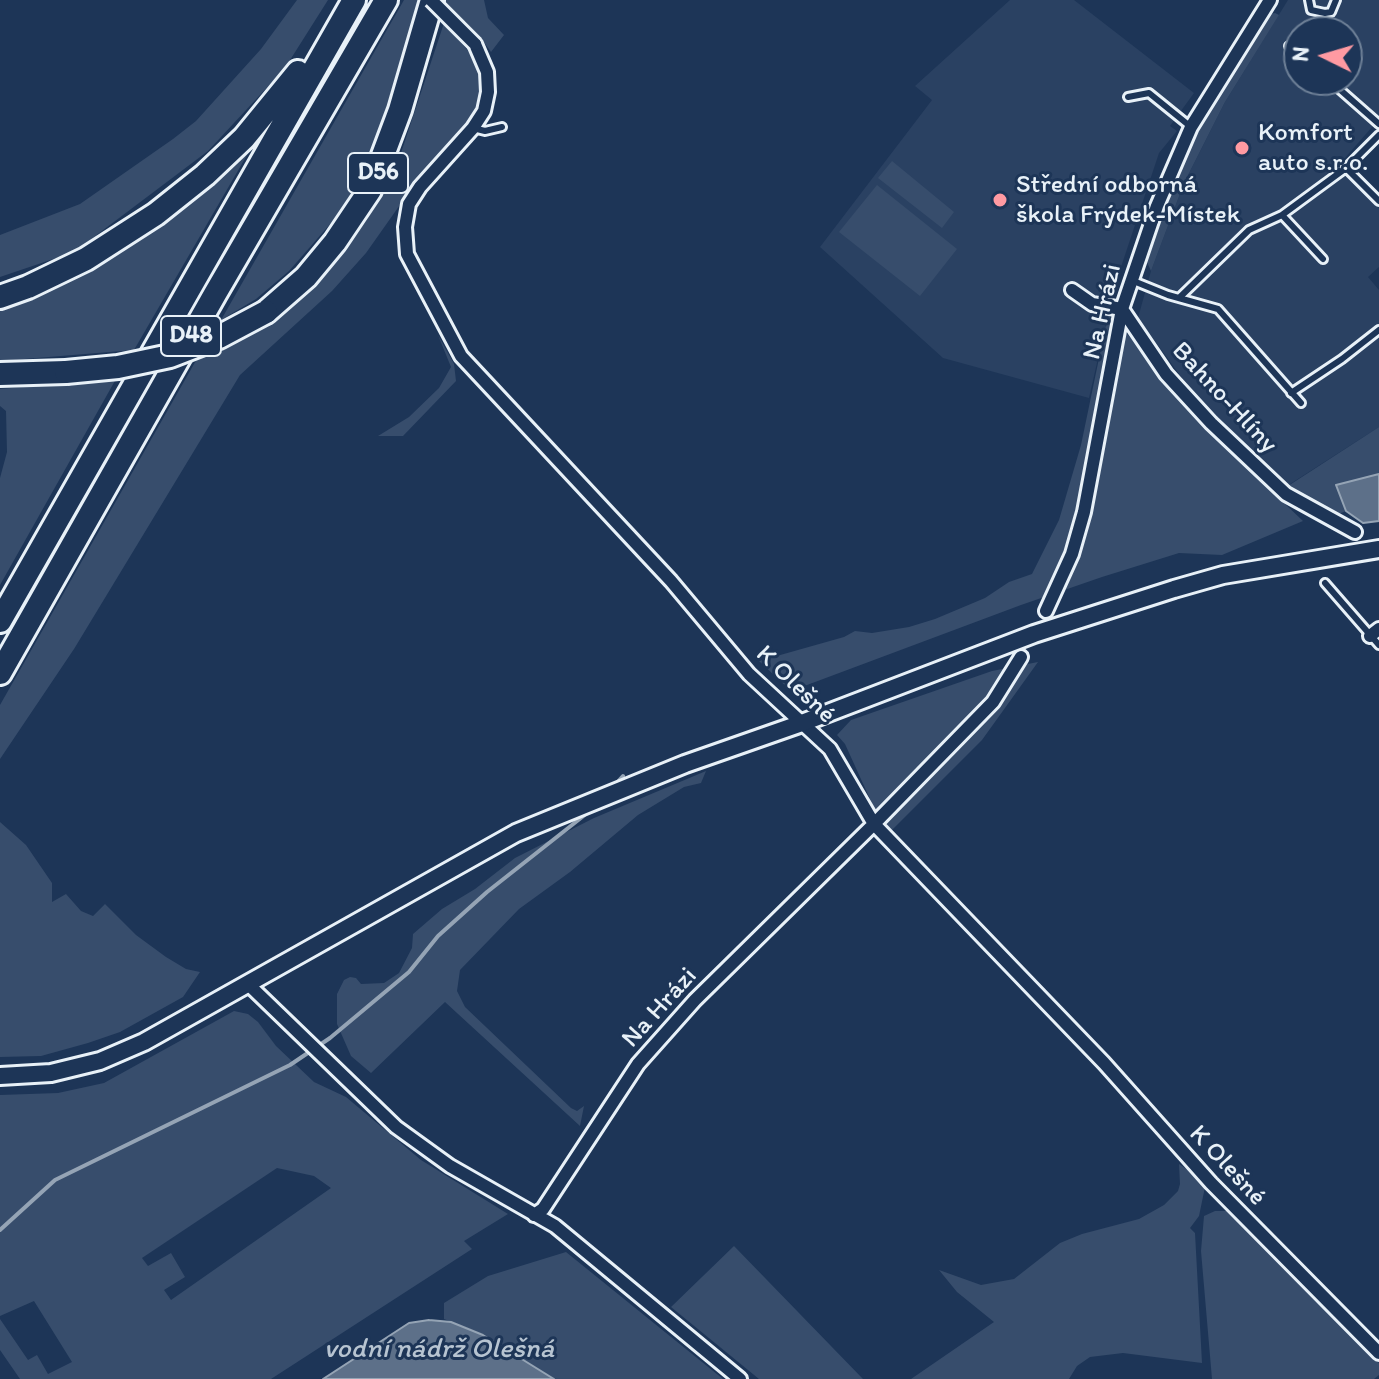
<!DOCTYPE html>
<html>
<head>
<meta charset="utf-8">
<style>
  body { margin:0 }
  #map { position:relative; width:1379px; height:1379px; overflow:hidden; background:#1d3557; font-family:Itim,sans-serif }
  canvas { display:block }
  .north { position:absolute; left:1283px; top:16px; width:80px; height:80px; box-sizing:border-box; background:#1d3557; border:2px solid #6e8097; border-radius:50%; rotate:275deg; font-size:22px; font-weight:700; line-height:32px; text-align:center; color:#e8f1f8 }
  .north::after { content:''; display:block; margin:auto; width:28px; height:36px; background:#ff9aa2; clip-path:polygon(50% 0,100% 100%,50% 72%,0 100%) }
</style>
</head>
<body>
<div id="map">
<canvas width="1379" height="1379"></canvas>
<div class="north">N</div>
</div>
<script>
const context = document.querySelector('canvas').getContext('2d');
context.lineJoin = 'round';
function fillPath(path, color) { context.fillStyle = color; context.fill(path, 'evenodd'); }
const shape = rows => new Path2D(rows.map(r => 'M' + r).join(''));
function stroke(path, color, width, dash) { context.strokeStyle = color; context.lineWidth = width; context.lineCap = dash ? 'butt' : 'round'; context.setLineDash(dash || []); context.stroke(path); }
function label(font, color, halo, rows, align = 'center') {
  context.font = font + ' Itim,sans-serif'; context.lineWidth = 6; context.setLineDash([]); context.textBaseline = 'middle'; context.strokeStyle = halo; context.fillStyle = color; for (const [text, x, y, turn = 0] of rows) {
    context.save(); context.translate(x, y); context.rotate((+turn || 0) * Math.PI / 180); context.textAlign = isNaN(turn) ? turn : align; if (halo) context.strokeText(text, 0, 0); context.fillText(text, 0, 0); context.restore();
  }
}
const built = shape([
  [1010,0,1074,0,1194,93,1170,126,1177,131,1159,153,1114,288,1089,398,943,358,820,247,932,100,915,86],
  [1288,0,1379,0,1379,119,1345,158,1334,162,1379,208,1379,267,1368,277,1379,290,1379,427,1287,486,1201,404,1138,318,1151,271,1184,183,1225,102],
  [1299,32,1347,32,1347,80,1299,80]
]);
const green = shape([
  [297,0,328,0,285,68,208,151,74,252,0,277,0,235,80,204,173,139,196,121,261,49],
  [404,0,420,0,381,124,362,175,338,215,289,271,256,299,221,320],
  [445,0,484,0,488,18,504,35,491,52,480,37,444,3],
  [1275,13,1279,15,1225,102,1184,183,1151,271,1146,260,1147,248,1197,133,1220,90,1270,14],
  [444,23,469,52,482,80,480,104,474,116,465,130,414,185,366,253,332,291,240,375,74,649,0,759,0,705,198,357,230,343,270,319,316,283,366,221,395,171],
  [254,143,134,350,0,361,0,310,88,273,172,218],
  [892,161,954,212,942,228,878,178],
  [877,185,957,249,920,296,839,232],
  [1108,315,1134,341,1205,428,1303,521,1222,555,1179,553,1102,577,1021,605,791,691,759,661,844,637,855,631,872,633,909,627,935,619,985,598,1009,582,1032,574,1059,520,1081,445],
  [438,335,454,364,456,381,403,436,378,436,409,417,439,388,451,367],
  [116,379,0,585,0,478,7,452,6,411,0,406,0,389],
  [1379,427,1379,474,1336,485,1346,511,1334,516,1288,486],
  [1038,662,982,740,889,833,875,810,845,744,837,735,851,720,992,671],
  [706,771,701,783,684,787,638,815,570,872,519,909,460,970,457,991,465,1007,571,1108,577,1111,584,1106,580,1126,445,1002,371,1073,351,1056,337,1024,337,994,344,980,350,977,356,978,361,984,384,983,399,973,412,948,413,934,442,909,475,889,515,858,594,818],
  [0,822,26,845,52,883,52,902,66,894,81,911,93,916,105,904,136,935,166,957,186,969,200,972,183,997,120,1032,88,1043,41,1056,0,1057],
  [234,1011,248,1014,258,1022,276,1046,314,1082,346,1097,421,1160,508,1214,464,1241,472,1249,271,1379,20,1379,0,1350,0,1319,28,1360,37,1355,48,1374,72,1362,34,1301,0,1316,0,1095,58,1093,104,1083],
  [277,1168,314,1176,331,1188,171,1300,164,1290,185,1277,171,1253,148,1266,142,1258],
  [1179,1164,1194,1174,1205,1187,1199,1216,1190,1228,1195,1233,1202,1363,1123,1353,1090,1357,1077,1366,1069,1379,911,1379,994,1322,957,1292,939,1270,981,1285,1014,1279,1060,1243,1082,1234,1139,1219,1164,1205,1178,1191,1180,1184],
  [1215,1211,1227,1211,1236,1216,1379,1363,1379,1375,1374,1379,1212,1379,1201,1251,1204,1216],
  [734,1246,863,1379,759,1379,671,1307],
  [566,1252,723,1379,555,1379,483,1334,444,1319,444,1303,488,1276]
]);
const water = shape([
  [1379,474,1379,521,1363,523,1346,511,1336,485,1379,474],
  [429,1320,451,1322,483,1335,554,1379,323,1379,409,1323,429,1320]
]);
const stream = shape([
  [614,786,623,776],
  [0,1230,55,1180,290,1065,330,1038,409,972,438,936,487,892,591,810]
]);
const service = shape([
  [1309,0,1311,10,1325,13,1331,12,1336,0],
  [1289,46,1299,54],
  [1329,80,1379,124],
  [1128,97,1149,93,1191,127],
  [473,128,485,131,502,127],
  [1346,168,1379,201],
  [1282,215,1323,259],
  [1131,280,1168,295,1218,309,1301,403],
  [1179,298,1249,230,1282,215,1346,168,1379,135],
  [1291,393,1342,359,1379,330],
  [1325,583,1379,645]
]);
const minor = shape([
  [475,44,487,72,488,92,484,111,473,128,420,187,409,204,405,227,407,254,461,356,671,581,749,674,830,749,874,824,1104,1063,1211,1183,1379,1353],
  [1072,290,1092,304,1122,309,1166,374,1211,423,1286,494,1355,532],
  [1046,611,1072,554,1084,512,1122,309,1157,206,1191,127,1270,0],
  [1370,636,1379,629],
  [247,983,396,1127,450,1166,555,1226,740,1379],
  [534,1215,543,1209,638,1064,695,1000,874,824,993,702,1021,657]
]);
const tertiary = shape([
  [0,1076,51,1073,100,1061,144,1042,516,833,685,764,802,723,1034,634,1174,589,1223,575,1379,549]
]);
const motorway = shape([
  [0,297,28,287,86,259,156,214,205,175,244,138,298,72],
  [266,312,306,277,335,242,370,190,400,110,432,0],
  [0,374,66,372],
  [0,621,354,0],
  [0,673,215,294,386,0]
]);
const minorBridge = shape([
  [431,0,475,44]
]);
const motorwayBridge = shape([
  [66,372,118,367,170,356,219,337,266,312]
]);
const markers = [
  [1242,148,8,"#ff9aa2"],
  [1000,200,8,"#ff9aa2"]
];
const shields = [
  [378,173,60],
  [191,336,60]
];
const shieldNames = [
  ["D56",378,173],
  ["D48",191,336]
];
const poiNames = [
  ["Komfort",1258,133],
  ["auto s.r.o.",1258,163],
  ["Střední odborná",1016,185],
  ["škola Frýdek-Místek",1016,215]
];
const streetNames = [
  ["Na Hrázi",1103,312,-77],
  ["Bahno-Hlíny",1224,398,47],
  ["K Olešné",795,685,44],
  ["Na Hrázi",660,1008,-48],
  ["K Olešné",1227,1166,47]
];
const waterNames = [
  ["vodní nádrž Olešná",439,1350]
];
fillPath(built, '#2a4162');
fillPath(green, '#374d6c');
fillPath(water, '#5d7089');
stroke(water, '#95a4b5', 2);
stroke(stream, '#95a4b5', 4);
stroke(service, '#e8f1f8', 12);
stroke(minor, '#e8f1f8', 18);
stroke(tertiary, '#e8f1f8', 22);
stroke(motorway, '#e8f1f8', 28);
stroke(service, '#1d3557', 6);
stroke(minor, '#1d3557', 12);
stroke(tertiary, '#1d3557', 16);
stroke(motorway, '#1d3557', 22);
stroke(minorBridge, '#e8f1f8', 18, []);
stroke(motorwayBridge, '#e8f1f8', 28, []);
stroke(minorBridge, '#1d3557', 12);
stroke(motorwayBridge, '#1d3557', 22);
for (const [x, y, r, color] of markers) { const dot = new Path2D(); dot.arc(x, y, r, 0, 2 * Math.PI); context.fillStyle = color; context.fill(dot); stroke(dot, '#1d3557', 3); }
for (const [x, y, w] of shields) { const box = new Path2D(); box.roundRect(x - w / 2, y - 20, w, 40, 6); context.fillStyle = '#1d3557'; context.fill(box); stroke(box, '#e8f1f8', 2); }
label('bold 24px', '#e8f1f8', null, shieldNames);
label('26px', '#e8f1f8', '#1d3557', poiNames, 'left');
label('26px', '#e8f1f8', '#1d3557', streetNames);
label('italic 28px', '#b7c4d1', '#1d3557', waterNames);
</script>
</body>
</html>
